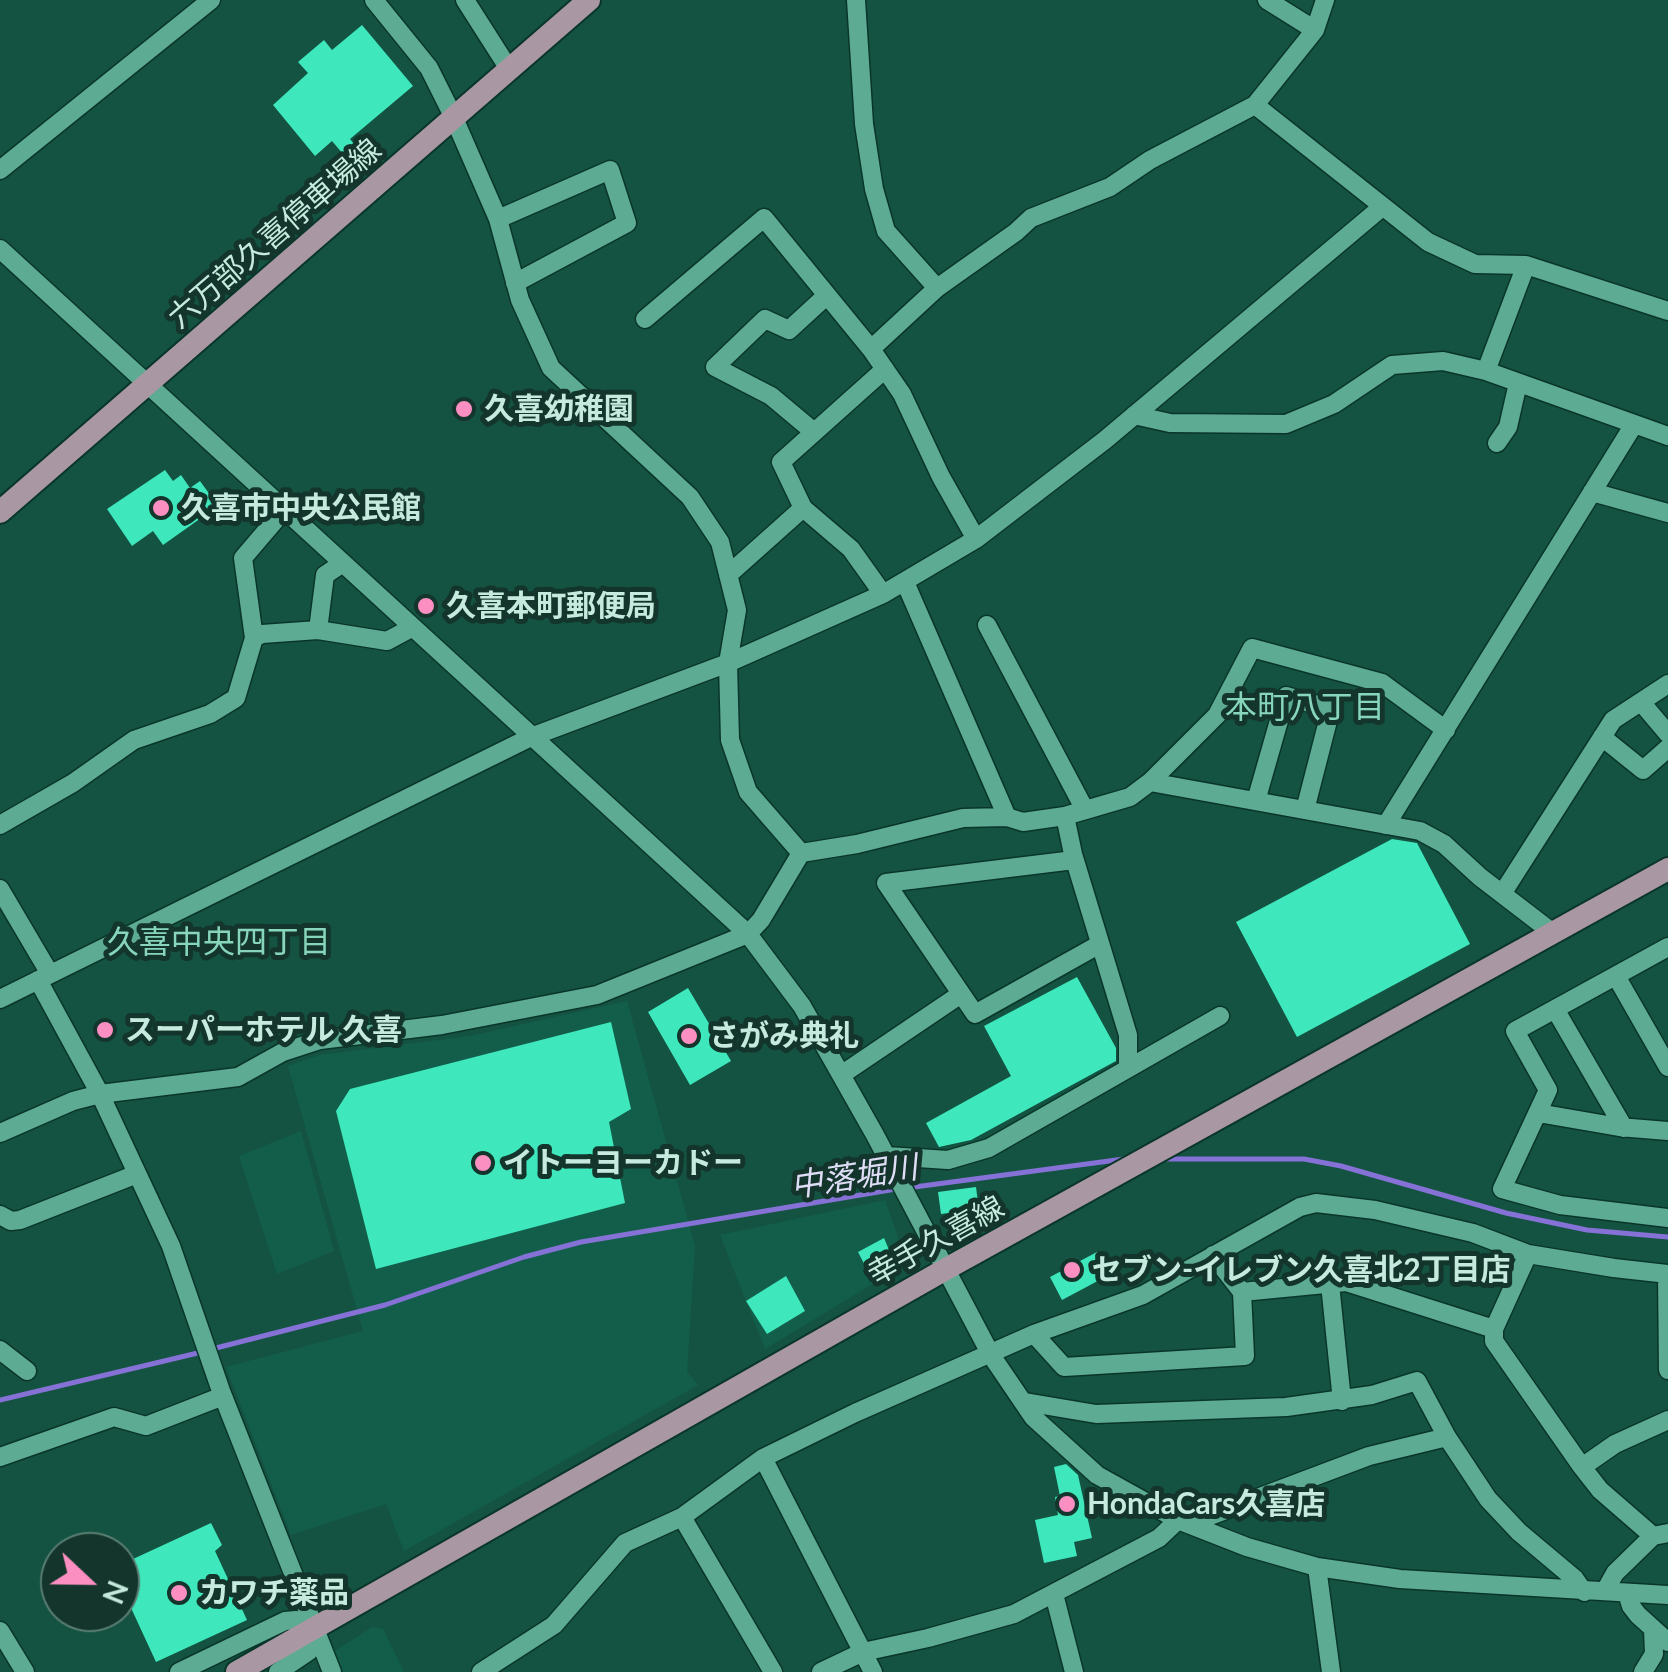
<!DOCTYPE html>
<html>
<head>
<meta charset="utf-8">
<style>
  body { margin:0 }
  #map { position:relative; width:1668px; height:1672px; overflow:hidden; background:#145342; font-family:Lato,sans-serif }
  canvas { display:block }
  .north { position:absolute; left:40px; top:1532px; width:100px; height:100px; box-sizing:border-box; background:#13352b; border:2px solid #5b7e73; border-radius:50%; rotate:112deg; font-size:28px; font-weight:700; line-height:40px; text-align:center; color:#c6ebde }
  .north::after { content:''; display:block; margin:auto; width:35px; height:45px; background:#fc8fc2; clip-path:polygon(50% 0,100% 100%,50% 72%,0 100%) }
</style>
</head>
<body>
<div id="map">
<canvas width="1668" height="1672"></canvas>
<div class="north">N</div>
</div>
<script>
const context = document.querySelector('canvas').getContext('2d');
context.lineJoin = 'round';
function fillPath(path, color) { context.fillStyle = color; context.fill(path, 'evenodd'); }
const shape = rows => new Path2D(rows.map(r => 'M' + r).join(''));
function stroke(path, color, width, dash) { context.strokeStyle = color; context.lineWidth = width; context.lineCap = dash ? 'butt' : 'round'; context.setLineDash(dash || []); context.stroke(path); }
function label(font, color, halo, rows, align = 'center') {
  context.font = font + ' Lato,"Noto Sans JP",sans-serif'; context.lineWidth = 10; context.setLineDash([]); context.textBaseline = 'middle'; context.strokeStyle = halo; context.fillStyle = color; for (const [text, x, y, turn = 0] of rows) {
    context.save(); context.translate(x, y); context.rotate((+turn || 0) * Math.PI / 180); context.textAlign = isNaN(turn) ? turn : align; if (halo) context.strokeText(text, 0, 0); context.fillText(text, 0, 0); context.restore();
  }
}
const built = shape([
  [627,1001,695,1246,687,1372,698,1385,404,1551,386,1504,291,1535,226,1367,363,1331,288,1066,320,1055,470,1036],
  [301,1131,334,1251,277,1274,239,1156],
  [885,1200,907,1263,765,1349,720,1235],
  [372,1627,383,1629,404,1672,343,1672,334,1652]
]);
const stream = shape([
  [1165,1159,1304,1159,1341,1166,1506,1213,1587,1230,1668,1237],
  [907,1188,1124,1159],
  [212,1349,385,1305,524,1257,581,1242,896,1189],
  [0,1400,202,1352]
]);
const building = shape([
  [362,25,413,86,350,139,354,144,343,154,332,141,315,156,273,105,308,73,298,62,324,40,332,50],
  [165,470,173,481,181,475,190,488,200,481,218,506,163,545,153,531,132,546,107,509],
  [1392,839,1417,843,1470,944,1297,1037,1236,922],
  [1077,977,1116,1048,1116,1061,971,1140,939,1147,926,1123,1011,1076,984,1026],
  [688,988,731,1061,690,1085,648,1012],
  [611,1022,631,1109,609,1122,625,1203,376,1269,336,1111,350,1089],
  [976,1187,978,1203,970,1204,971,1210,941,1214,938,1192],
  [884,1238,897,1269,874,1283,858,1252],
  [1097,1252,1109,1275,1062,1300,1050,1277],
  [786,1276,805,1311,767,1334,746,1301],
  [1066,1464,1078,1475,1092,1538,1074,1542,1077,1556,1044,1563,1035,1520,1058,1515,1055,1497,1060,1496,1054,1467],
  [211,1523,222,1545,215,1551,247,1620,156,1662,120,1584,120,1565]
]);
const minor = shape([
  [374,0,429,68,454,118,498,219,520,300,551,368,690,497,720,542,737,610,728,663,730,740,748,792,801,853],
  [465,0,509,69],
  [856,0,864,124,874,189,886,231,937,288],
  [1267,0,1315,30],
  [1255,105,1428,242,1475,264,1526,265,1668,311],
  [0,170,211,0],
  [498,219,610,170,627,223,515,283],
  [0,249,748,934,802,1006,875,1135,991,1355,1033,1417,1097,1475,1178,1520,1247,1547,1317,1567,1400,1579,1668,1595],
  [1526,265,1486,371,1668,436],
  [645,319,764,218,871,349,902,394,941,477,976,539],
  [871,349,937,288,1016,232,1031,218,1110,187,1150,160,1255,105,1315,30,1325,0],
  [1134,415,1170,423,1286,424,1334,404,1392,365,1443,361,1486,371],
  [814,432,771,396,715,367,765,319,789,330,826,296],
  [1497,443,1508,427,1518,383],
  [1592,492,1668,513],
  [728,575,803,508],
  [905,582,1007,817],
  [883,594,851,549,803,508,781,462,885,369],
  [987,625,1085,810],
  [318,630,325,575,343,563],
  [254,638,243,558,284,510],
  [1641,702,1668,734],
  [1602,737,1643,770,1668,748],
  [1150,782,1420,831,1444,844,1480,877,1553,933],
  [1256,801,1286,696,1331,709,1305,810],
  [1065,816,1073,854,1128,1035,1128,1068],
  [0,825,73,783,134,740,210,714,236,698,254,638,262,634,318,630,387,641,413,627],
  [1386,825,1633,426],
  [1074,860,886,883,975,1014,1100,944],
  [0,889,50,974],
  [1502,894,1613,720,1668,684],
  [1668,947,1515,1031,1548,1090,1502,1189,1560,1205,1668,1218],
  [1616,976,1668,1067],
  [38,980,100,1094,171,1246,221,1391,332,1672],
  [0,999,531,737,728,663,883,594,976,539,1105,440,1382,207],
  [1555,1009,1624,1128],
  [841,1075,961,994],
  [1538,1113,1619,1127,1668,1131],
  [0,1133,73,1101,100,1094,238,1077,283,1052,320,1040,442,1025,597,995,748,934,761,920,801,853,857,844,963,818,1007,817,1023,822,1065,816,1130,797,1150,782,1217,715,1252,648,1382,683,1446,730],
  [887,1156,948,1160,989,1148,1220,1016],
  [0,1215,11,1221,20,1220,137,1174],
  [1667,1274,1668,1370],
  [1330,1284,1342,1401],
  [1242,1292,1346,1282,1494,1329,1494,1341,1582,1467,1600,1490,1653,1536],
  [1494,1329,1528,1254],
  [1034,1334,1064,1367,1245,1356,1242,1292,1213,1255],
  [0,1350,27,1371],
  [1025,1402,1096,1414,1286,1407,1372,1395,1417,1381,1447,1437,1488,1499,1519,1532,1575,1579,1584,1592],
  [0,1457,114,1417,146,1426,223,1396],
  [763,1458,873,1672],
  [1582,1467,1615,1444,1668,1420],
  [682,1517,773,1672],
  [1202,1529,1207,1517,1369,1456,1447,1437],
  [1317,1567,1331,1672],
  [1605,1591,1615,1573,1653,1536,1668,1533],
  [1627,1593,1631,1606,1638,1615,1668,1642],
  [1054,1594,1074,1672],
  [0,1631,25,1672],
  [179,1672,285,1621,296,1620,315,1627,309,1651,278,1672],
  [481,1672,554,1625,625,1543,682,1517,763,1458,855,1413,1034,1334,1143,1295,1300,1207,1316,1203,1375,1210,1473,1233,1528,1254,1614,1268,1668,1274],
  [821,1672,863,1652,928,1638,1014,1614,1159,1538,1178,1520],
  [1643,1672,1654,1654,1653,1629]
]);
const major = shape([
  [0,512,589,0],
  [237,1672,946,1269,1668,869]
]);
const markers = [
  [464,409,10,"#fc8fc2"],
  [161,508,10,"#fc8fc2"],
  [426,606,10,"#fc8fc2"],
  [105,1030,10,"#fc8fc2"],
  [689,1036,10,"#fc8fc2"],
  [483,1163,10,"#fc8fc2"],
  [1072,1270,10,"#fc8fc2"],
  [1067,1504,10,"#fc8fc2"],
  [179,1593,10,"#fc8fc2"]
];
const streetNames = [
  ["六万部久喜停車場線",275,234,-41],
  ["幸手久喜線",936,1241,-29]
];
const poiNames = [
  ["久喜幼稚園",484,409],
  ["久喜市中央公民館",181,508],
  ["久喜本町郵便局",446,606],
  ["スーパーホテル 久喜",125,1030],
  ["さがみ典礼",709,1036],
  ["イトーヨーカドー",503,1163],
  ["セブン-イレブン久喜北2丁目店",1092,1270],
  ["HondaCars久喜店",1087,1504],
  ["カワチ薬品",199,1593]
];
const neighbourhoodNames = [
  ["本町八丁目",1305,708],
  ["久喜中央四丁目",219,943]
];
const waterNames = [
  ["中落堀川",854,1177,-9]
];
fillPath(built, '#135e4b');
stroke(stream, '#8671d6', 5);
fillPath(building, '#3ee8bc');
stroke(minor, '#0a362a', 21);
stroke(major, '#0a362a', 26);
stroke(minor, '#5dab92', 18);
stroke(major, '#a997a3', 22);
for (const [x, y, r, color] of markers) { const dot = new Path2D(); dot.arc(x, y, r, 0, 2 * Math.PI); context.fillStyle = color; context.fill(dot); stroke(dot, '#13352b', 4); }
label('30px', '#c6ebde', '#13352b', streetNames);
label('bold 30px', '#c6ebde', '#13352b', poiNames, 'left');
label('32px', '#87d6bc', '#13352b', neighbourhoodNames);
label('italic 32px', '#e0ddf7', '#13352b', waterNames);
</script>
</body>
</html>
